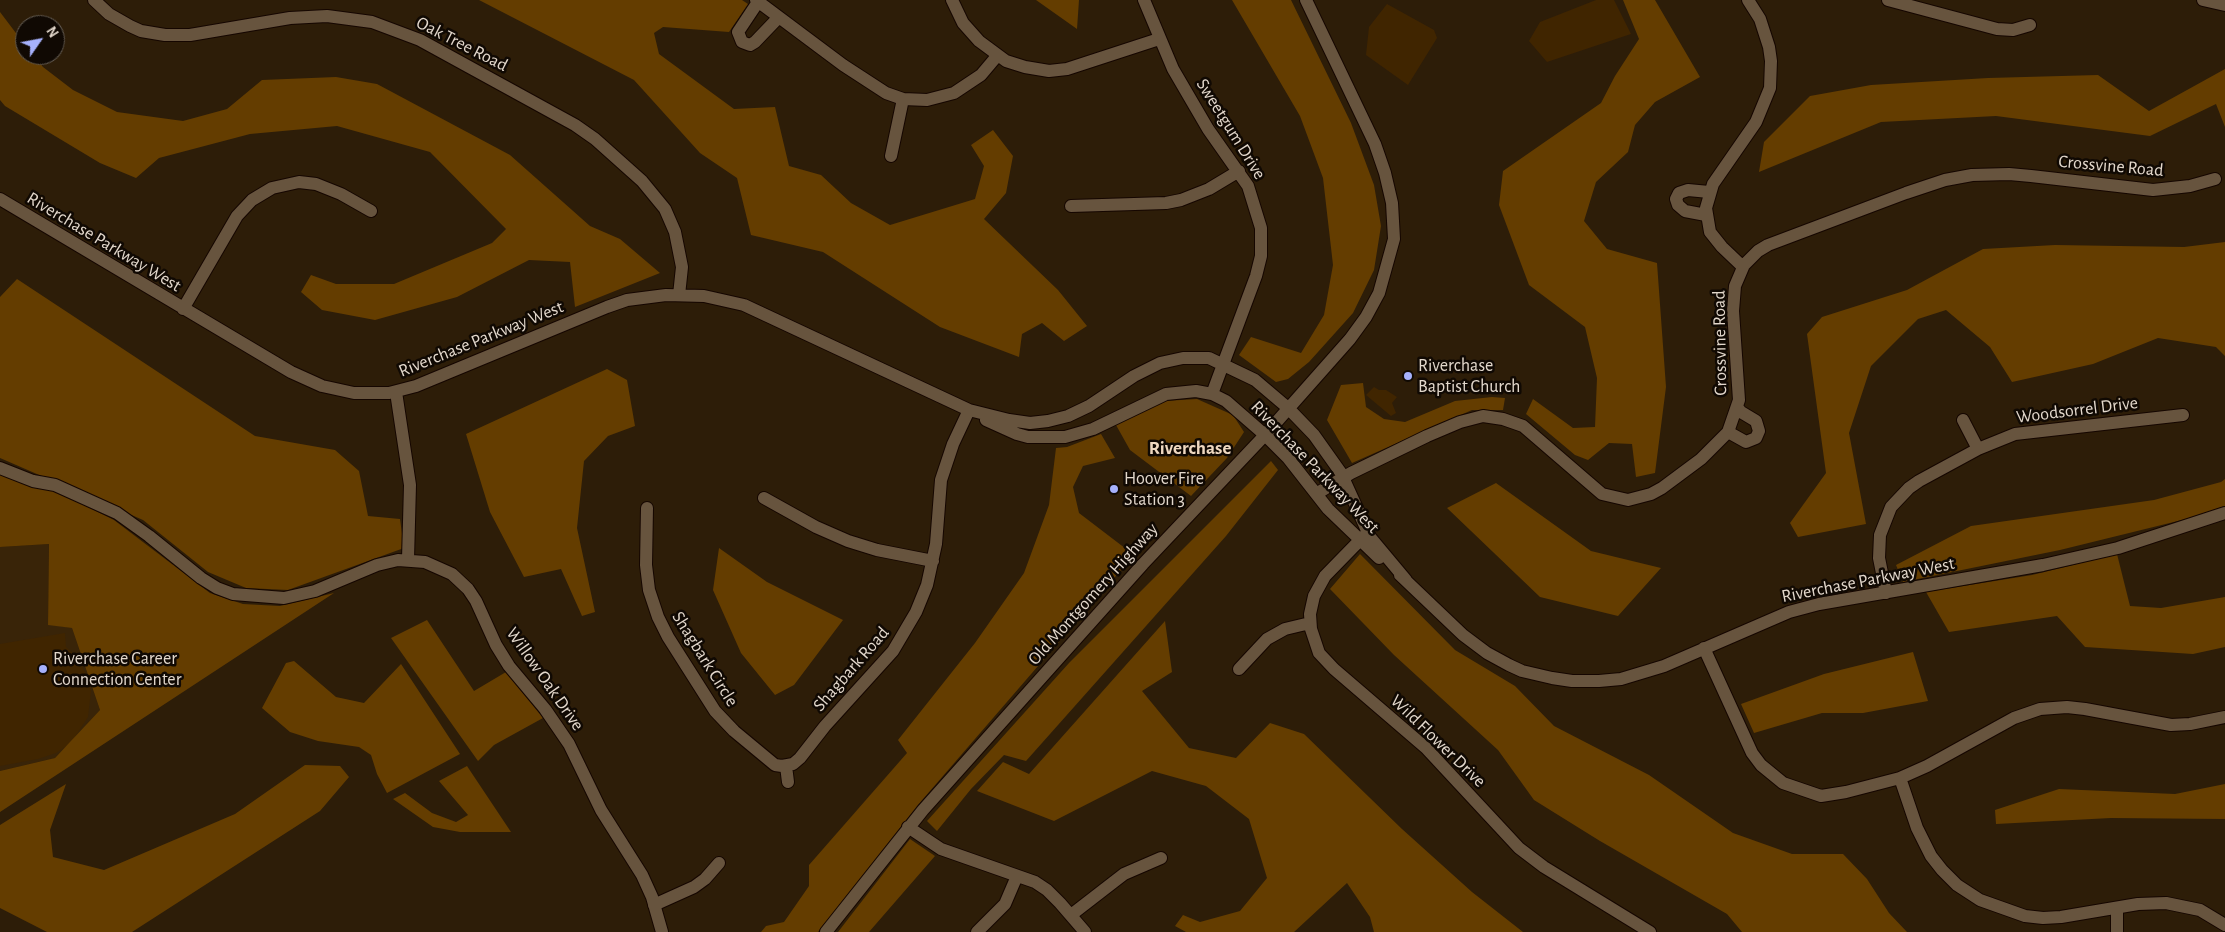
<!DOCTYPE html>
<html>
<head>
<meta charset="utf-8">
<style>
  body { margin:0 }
  #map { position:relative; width:2225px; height:932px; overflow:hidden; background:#2d1d08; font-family:"Alegreya Sans",sans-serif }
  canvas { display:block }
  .north { position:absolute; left:15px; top:15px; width:50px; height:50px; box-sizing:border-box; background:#100903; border:1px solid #645c53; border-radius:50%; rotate:57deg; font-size:14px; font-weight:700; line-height:20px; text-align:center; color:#e3d8cc }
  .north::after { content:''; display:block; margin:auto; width:18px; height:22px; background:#a6b1fc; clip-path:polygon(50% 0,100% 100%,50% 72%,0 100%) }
</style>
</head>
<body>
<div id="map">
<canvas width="2225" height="932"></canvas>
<div class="north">N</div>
</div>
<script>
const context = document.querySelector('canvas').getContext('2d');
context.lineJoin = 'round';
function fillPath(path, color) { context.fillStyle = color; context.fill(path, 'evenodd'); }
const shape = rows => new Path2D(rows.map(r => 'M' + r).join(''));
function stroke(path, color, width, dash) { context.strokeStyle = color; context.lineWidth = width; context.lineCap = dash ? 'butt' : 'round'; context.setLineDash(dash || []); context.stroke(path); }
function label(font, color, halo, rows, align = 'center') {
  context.font = font + ' "Alegreya Sans",sans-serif'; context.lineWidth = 5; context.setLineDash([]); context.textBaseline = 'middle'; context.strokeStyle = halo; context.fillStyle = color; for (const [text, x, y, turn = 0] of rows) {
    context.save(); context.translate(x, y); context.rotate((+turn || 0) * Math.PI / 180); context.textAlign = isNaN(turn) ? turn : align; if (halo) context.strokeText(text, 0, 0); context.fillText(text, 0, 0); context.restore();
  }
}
const built = shape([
  [49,544,48,624,72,628,100,710,55,758,0,771,0,547]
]);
const green = shape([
  [1596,0,1614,0,1631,34,1547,62,1529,41,1540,22],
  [1387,4,1434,30,1437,38,1408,85,1366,55,1369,27],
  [1374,387,1379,390,1386,390,1397,397,1392,403,1396,413,1391,416,1366,395],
  [65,633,66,647,78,659,86,674,91,691,88,717,71,743,56,753,38,759,0,766,0,644]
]);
const forest = shape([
  [479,0,742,0,748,4,729,32,663,27,654,33,659,54,734,109,775,107,789,166,821,175,851,203,890,225,975,199,984,166,971,145,993,130,1013,156,1006,193,984,219,1058,290,1087,326,1064,341,1042,323,1022,334,1019,357,940,327,823,252,751,235,737,178,700,153,634,80],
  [1036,0,1079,0,1077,29],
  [1232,0,1291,0,1351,123,1374,185,1381,226,1374,270,1353,313,1309,362,1288,379,1276,382,1239,355,1251,337,1301,353,1324,315,1333,265,1323,178,1300,116],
  [1623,0,1655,0,1700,77,1655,102,1635,125,1628,152,1596,182,1584,221,1607,249,1657,263,1666,387,1655,473,1636,477,1632,444,1609,443,1588,460,1575,455,1526,414,1533,399,1573,428,1595,427,1597,378,1585,327,1529,285,1499,205,1503,171,1601,103,1615,76,1639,39],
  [0,12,25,45,25,55,33,55,43,67,73,90,117,112,183,121,227,109,262,80,336,77,377,84,510,155,590,226,620,239,660,273,575,307,570,262,529,260,457,297,375,320,322,310,301,292,311,275,336,284,394,284,492,243,506,229,430,152,337,126,250,134,159,158,136,178,100,163,5,106,0,100],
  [2225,69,2225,127,2216,104,2150,136,1996,116,1881,122,1759,172,1764,142,1810,96,1871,85,1988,78,2098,75,2149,111],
  [2225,242,2225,356,2216,347,2158,338,2093,364,2012,382,1990,347,1946,310,1918,319,1871,366,1849,433,1866,524,1798,537,1790,523,1826,473,1807,334,1822,317,1907,290,1983,249,2055,245,2184,247],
  [17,279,255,436,335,450,359,471,368,516,400,519,404,548,288,590,246,588,208,572,143,520,0,458,0,297],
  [607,369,627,380,635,426,608,436,584,461,577,528,595,612,582,616,561,569,524,577,490,512,466,434],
  [1363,383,1366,407,1384,419,1405,422,1455,401,1492,397,1505,398,1503,410,1472,410,1352,463,1327,420,1341,385],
  [1197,399,1233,415,1244,432,1227,458,1191,496,1130,450,1116,425,1164,401],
  [1101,434,1115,458,1083,466,1073,487,1079,513,1134,555,917,806,818,932,761,932,766,926,784,922,809,886,809,865,907,753,898,740,975,643,1024,573,1049,505,1056,448,1067,447],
  [1271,461,1278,470,1226,536,1026,761,1004,755,971,789,937,831,927,821,1069,663],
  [0,471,60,493,114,520,210,593,243,604,280,606,334,593,0,812,0,771,55,758,100,710,72,628,48,625,49,544,0,547],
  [2225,479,2225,506,2186,519,2060,550,1903,582,1896,565,1971,526,2154,500,2221,482],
  [1496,483,1591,551,1661,568,1618,616,1540,597,1447,508],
  [719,548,767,582,843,620,794,685,775,695,741,653,713,590],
  [1360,554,1455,650,1515,686,1554,726,1649,775,1733,833,1792,854,1843,854,1867,879,1889,913,1907,932,1742,932,1727,914,1600,841,1534,800,1498,750,1394,655,1330,589],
  [2117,554,2130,606,2161,608,2225,597,2225,647,2193,654,2085,647,2057,616,1949,632,1926,592,2032,575],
  [427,620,474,691,506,672,543,718,494,745,478,761,391,638],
  [1165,621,1172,672,1142,691,1189,748,1236,758,1270,723,1304,734,1402,829,1472,892,1523,932,1374,932,1370,917,1347,883,1294,932,1186,932,1175,926,1183,915,1200,922,1240,911,1267,878,1249,819,1206,786,1152,771,1054,821,977,791,1003,762,1029,774],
  [1913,652,1928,701,1863,713,1822,713,1754,733,1741,704,1824,674],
  [294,661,336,697,364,703,401,664,460,754,387,793,377,774,371,755,359,747,318,741,290,732,262,708,286,663],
  [305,765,340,766,349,777,320,811,132,932,47,932,0,908,0,825,66,784,50,830,53,857,104,870,235,814],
  [467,766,511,832,460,832,433,827,393,799,405,793,432,813,456,822,468,815,439,781],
  [2225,784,2225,819,2111,818,1996,824,1995,810,2059,789,2175,794],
  [910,839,935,856,869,932,838,932]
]);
const minor = shape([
  [94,0,109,14,130,26,141,31,165,35,190,35,290,18,327,16,372,22,420,40,575,125,595,139,642,181,665,209,675,232,682,267,679,295],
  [756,0,843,65,886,93,903,99,927,100,954,93,981,75,997,56],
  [952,0,963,23,979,41,1006,61,1025,67,1049,71,1067,69,1159,39],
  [1144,0,1173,69,1208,129,1248,186,1261,228,1261,256,1256,276,1212,394],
  [1888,0,1997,29,2013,30,2030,25],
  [2203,0,2225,5],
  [758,2,738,32,742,42,750,45,755,42,778,18],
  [891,156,903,99],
  [0,199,291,372,322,386,354,393,389,393,416,386,607,307,627,300,666,295,704,296,744,305,969,410,1009,420,1030,423,1048,421,1068,416,1089,406,1134,376,1160,363,1183,358,1209,358,1255,380,1288,408,1314,435,1341,473,1370,537,1406,580],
  [1071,206,1166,203,1181,200,1209,189,1239,171],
  [1706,215,1685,211,1678,205,1676,199,1679,193,1688,190,1709,192],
  [1743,267,1722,247,1710,232,1706,208,1713,184,1756,122,1770,88,1771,61,1769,47,1760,19,1748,0],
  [183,309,237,216,252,200,272,188,299,182,316,184,341,194,371,211],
  [396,392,410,485,408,559],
  [986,420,1017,434,1028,437,1065,437,1093,429,1166,394,1196,391,1212,394,1226,401,1265,435,1288,458,1328,509,1379,558],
  [1963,420,1978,449],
  [1728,432,1746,442,1756,438,1759,431,1756,421,1741,412,1737,407],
  [0,468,33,481,55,485,117,513,149,536,201,578,217,588,233,594,284,598,315,591,377,565,398,560,425,562,452,574,468,589,476,601,496,645,509,666,545,709,569,744,601,810,642,875,652,897,662,932],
  [1316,494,1351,473,1427,436,1460,422,1483,416,1503,419,1523,426,1602,494,1628,500,1651,494,1662,488,1701,459,1728,432,1739,400,1733,311,1735,286,1744,265,1758,251,1768,245,1906,193,1945,180,1972,175,2009,174,2031,176,2153,190,2190,186,2215,179],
  [764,498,816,527,848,541,877,550,933,561],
  [647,508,646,565,649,590,658,617,668,637,715,711,734,731,775,765,782,766,793,764,800,758,825,726,893,651,916,612,927,585,936,544,941,480,953,444,969,410],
  [1364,536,1325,576,1314,596,1310,614,1311,629,1319,653,1334,669,1426,748,1519,848,1544,867,1650,932],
  [1400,575,1463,635,1487,653,1509,665,1522,671,1552,678,1572,681,1599,681,1621,679,1664,666,1789,612,1819,604,2043,565,2118,548,2225,513],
  [1886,593,1879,558,1880,535,1891,507,1909,488,1919,481,1978,449,2015,434,2183,415],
  [1704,648,1752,753,1761,765,1783,783,1821,796,1846,792,1900,778,1927,766,2014,718,2040,709,2067,707,2085,709,2171,725,2190,724,2225,717],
  [1239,669,1267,639,1285,629,1310,623],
  [786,766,788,782],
  [1900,778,1917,828,1931,856,1942,870,1957,885,1980,900,2025,916,2043,918,2061,917,2138,904,2166,903,2200,910,2225,925],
  [908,827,941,849,1035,882,1047,890,1060,903,1085,932],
  [654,905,694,887,705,879,719,863],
  [2117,908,2117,932],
  [1071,915,1124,874,1161,858],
  [826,932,923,810,1143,564,1265,435,1350,339,1366,317,1379,293,1394,239,1392,203,1385,173,1375,144,1306,0],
  [977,932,1005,904,1017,876]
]);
const markers = [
  [1408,376,5,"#a6b1fc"],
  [1114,489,5,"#a6b1fc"],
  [43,669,5,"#a6b1fc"]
];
const streetNames = [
  ["Oak Tree Road",462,44,27],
  ["Sweetgum Drive",1231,129,58],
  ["Crossvine Road",2111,166,5],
  ["Riverchase Parkway West",104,242,31],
  ["Riverchase Parkway West",481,339,-22],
  ["Crossvine Road",1720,343,-91],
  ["Woodsorrel Drive",2077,410,-7],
  ["Riverchase Parkway West",1315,467,46],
  ["Riverchase Parkway West",1868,580,-11],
  ["Old Montgomery Highway",1093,594,-48],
  ["Shagbark Circle",705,659,58],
  ["Shagbark Road",851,669,-49],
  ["Willow Oak Drive",545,679,55],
  ["Wild Flower Drive",1438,741,44]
];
const poiNames = [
  ["Riverchase",1418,366],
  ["Baptist Church",1418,387],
  ["Hoover Fire",1124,479],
  ["Station 3",1124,500],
  ["Riverchase Career",53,659],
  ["Connection Center",53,680]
];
const neighbourhoodNames = [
  ["Riverchase",1190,448]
];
fillPath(built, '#392408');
fillPath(green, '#402500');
fillPath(forest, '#643d00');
stroke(minor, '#150600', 14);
stroke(minor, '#67543e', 12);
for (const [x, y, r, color] of markers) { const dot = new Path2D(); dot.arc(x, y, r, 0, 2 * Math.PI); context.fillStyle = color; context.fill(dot); stroke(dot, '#100903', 2); }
label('18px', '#e3d8cc', '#100903', streetNames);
label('18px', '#e3d8cc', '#100903', poiNames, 'left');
label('bold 19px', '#efd8c0', '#100903', neighbourhoodNames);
</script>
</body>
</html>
